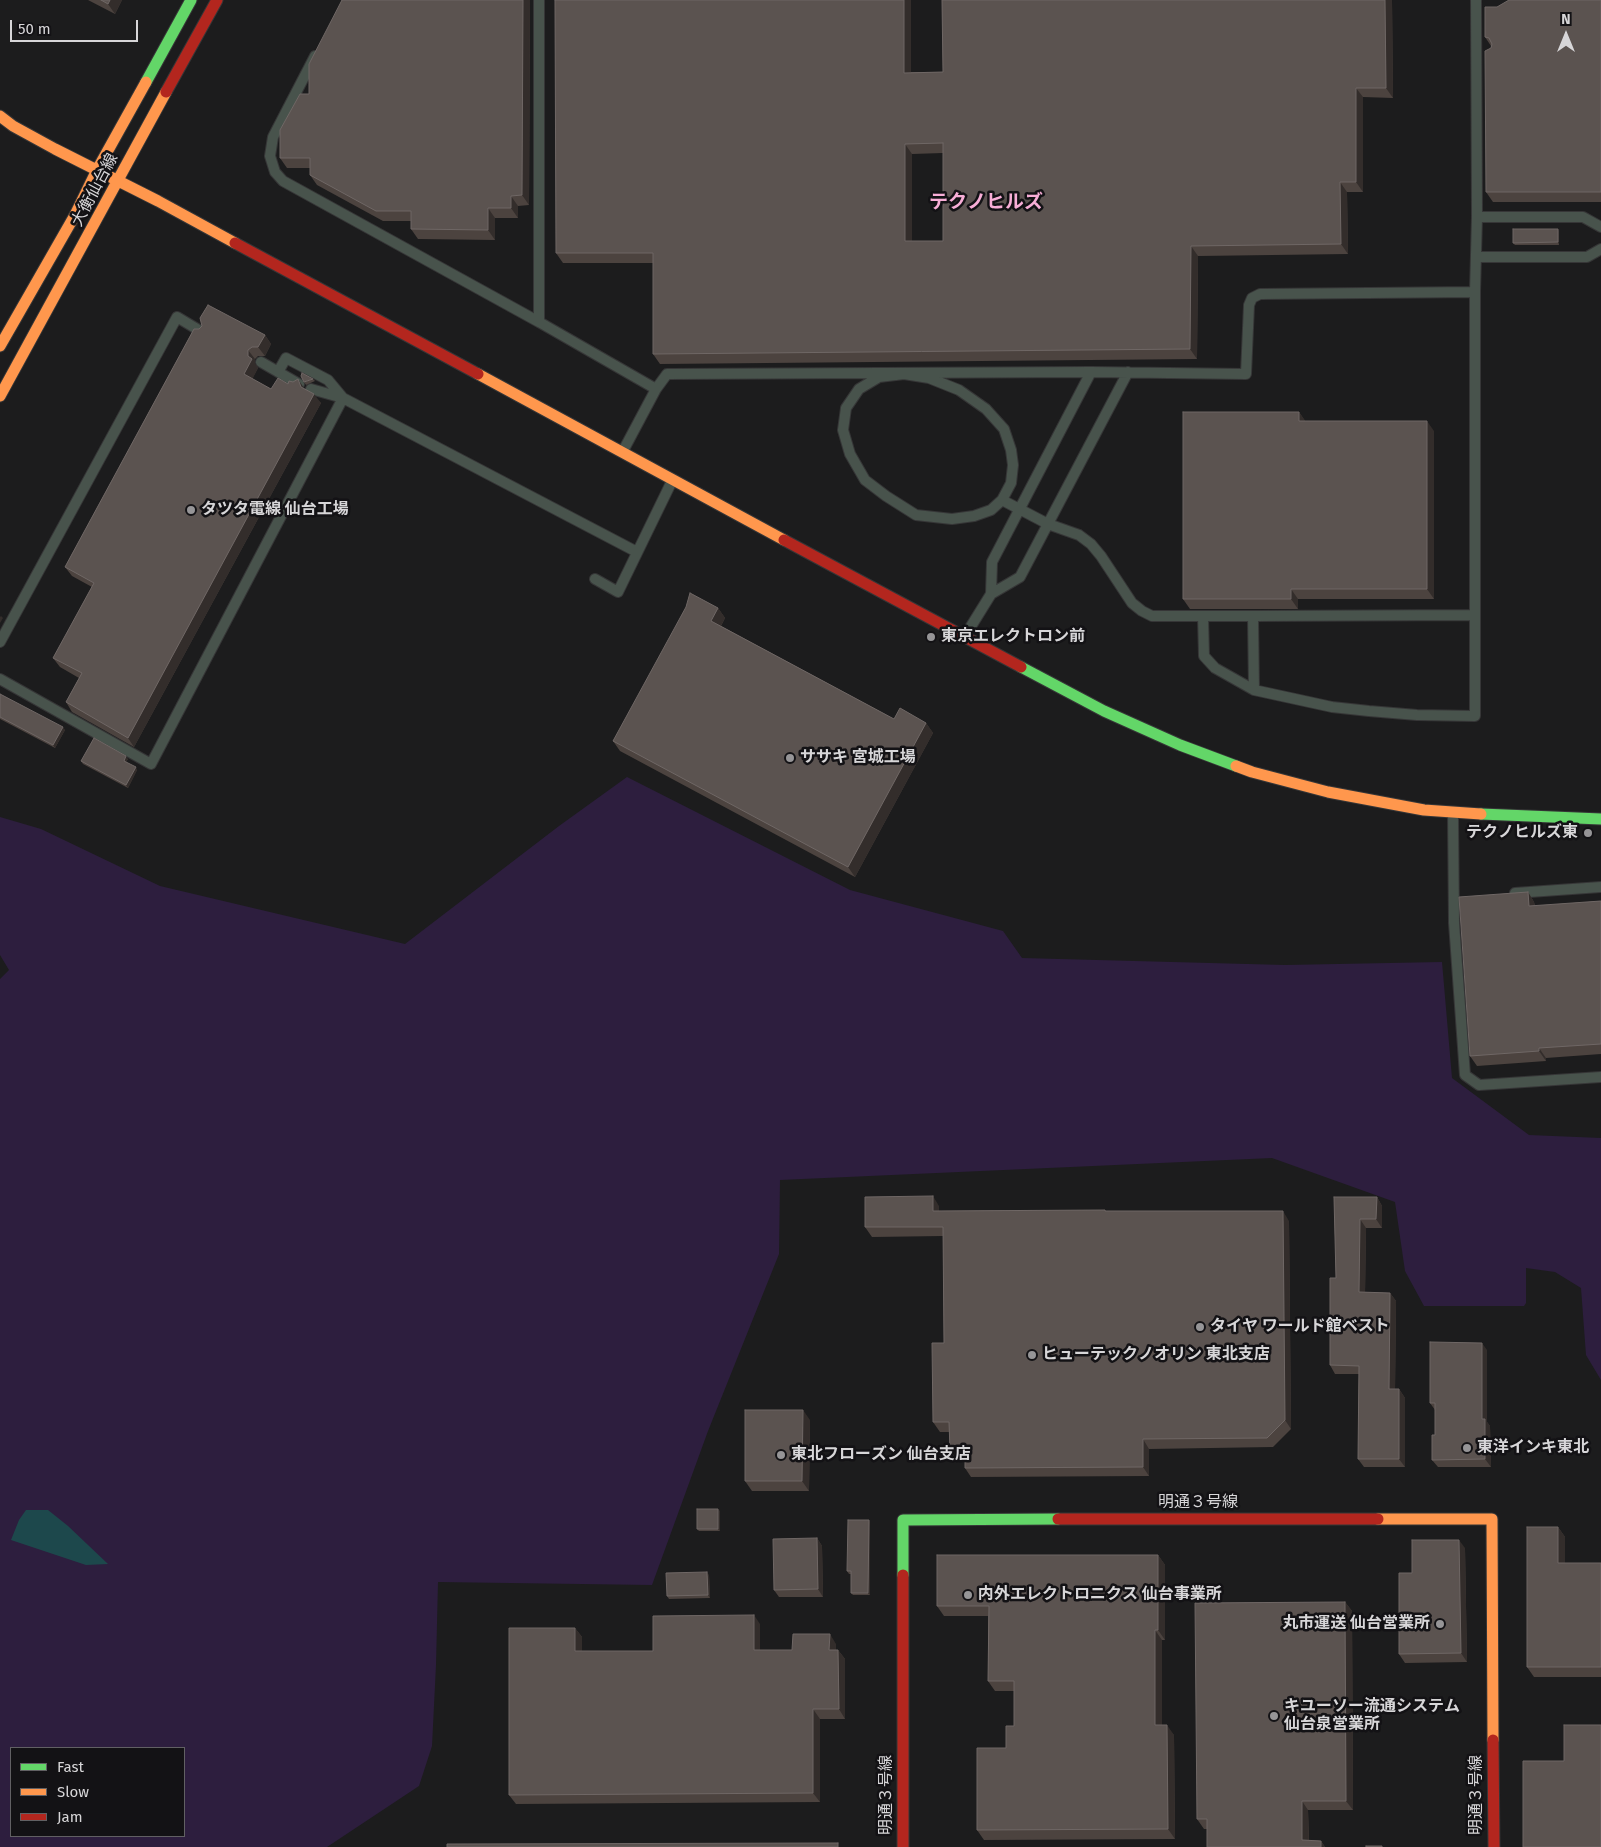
<!DOCTYPE html>
<html>
<head>
<meta charset="utf-8">
<style>
  body { margin:0 }
  #map { position:relative; width:1601px; height:1847px; overflow:hidden; background:#1c1c1d; font-family:"Fira Sans",sans-serif }
  canvas { display:block }
  .legend { position:absolute; left:10px; top:1747px; width:175px; height:90px; box-sizing:border-box; background:#131215; border:1px solid #616063; margin:0; padding:6px 9px; list-style:none; font-size:15px; color:#d7d6d8 }
  .legend li { display:flex; align-items:center; gap:10px; height:25px }
  .legend b { width:25px; border:1px solid #616063 }
  .north { position:absolute; left:1541px; top:10px; width:50px; height:50px; -webkit-text-stroke:4px #131215; paint-order:stroke; rotate:0deg; font-size:14px; font-weight:700; line-height:20px; text-align:center; color:#d7d6d8 }
  .north::after { content:''; display:block; margin:auto; width:18px; height:22px; background:#d7d6d8; clip-path:polygon(50% 0,100% 100%,50% 72%,0 100%) }
  .scale { position:absolute; left:10px; top:20px; width:128px; height:22px; box-sizing:border-box; border:2px solid #d7d6d8; border-top:0; padding-left:6px; font-size:15px; line-height:18px; white-space:nowrap; color:#d7d6d8; -webkit-text-stroke:4px #131215; paint-order:stroke }
</style>
</head>
<body>
<div id="map">
<canvas width="1601" height="1847"></canvas>
<ul class="legend">
<li><b style="height:6px;background:#63d668"></b>Fast</li>
<li><b style="height:6px;background:#ff974d"></b>Slow</li>
<li><b style="height:6px;background:#b3261e"></b>Jam</li>
</ul>
<div class="north">N</div>
<div class="scale">50 m</div>
</div>
<script>
const context = document.querySelector('canvas').getContext('2d');
context.lineJoin = 'round';
function fillPath(path, color) { context.fillStyle = color; context.fill(path, 'evenodd'); }
const shape = rows => new Path2D(rows.map(r => 'M' + r).join(''));
function stroke(path, color, width, dash) { context.strokeStyle = color; context.lineWidth = width; context.lineCap = dash ? 'butt' : 'round'; context.setLineDash(dash || []); context.stroke(path); }
function label(font, color, halo, rows, align = 'center') {
  context.font = font + ' "Fira Sans","Noto Sans JP",sans-serif'; context.lineWidth = 5; context.setLineDash([]); context.textBaseline = 'middle'; context.strokeStyle = halo; context.fillStyle = color; for (const [text, x, y, turn = 0] of rows) {
    context.save(); context.translate(x, y); context.rotate((+turn || 0) * Math.PI / 180); context.textAlign = isNaN(turn) ? turn : align; if (halo) context.strokeText(text, 0, 0); context.fillText(text, 0, 0); context.restore();
  }
}
const green = shape([
  [627,777,850,890,1003,931,1022,958,1285,965,1442,962,1452,1078,1529,1135,1601,1138,1601,1380,1586,1355,1581,1288,1555,1272,1526,1268,1526,1303,1524,1306,1424,1306,1405,1271,1395,1202,1272,1158,780,1180,779,1254,708,1431,652,1585,438,1582,436,1665,432,1746,419,1786,327,1847,0,1847,0,979,9,970,0,955,0,817,41,829,160,886,405,944,559,826],
  [11,1748,184,1748,184,1836,11,1836]
]);
const water = shape([
  [26,1510,48,1510,68,1526,108,1564,86,1565,11,1540,19,1520]
]);
const lane = shape([
  [539,0,539,322,656,389,667,374,1091,372,1246,374,1249,305,1252,298,1260,294,1475,292,1477,217,1476,0],
  [315,56,273,137,270,156,275,172,283,181,539,322],
  [1477,217,1583,217,1601,227],
  [1477,257,1587,257,1601,249],
  [261,362,299,384],
  [278,372,286,358,328,380,343,398],
  [904,374,929,378,959,390,986,409,1004,429,1011,450,1013,465,1011,483,1002,500,991,510,974,516,952,519,916,515,886,496,865,480,850,454,843,430,846,408,859,389,879,377,904,374],
  [311,389,343,398,637,552],
  [623,451,656,389],
  [1002,500,1048,524,1079,535,1091,544,1101,556,1132,603,1142,611,1152,616,1253,616,1254,690,1215,668,1204,656,1203,616],
  [595,579,618,592,672,481],
  [991,594,992,562,1091,372],
  [1253,616,1475,615],
  [965,636,991,594,1020,577,1128,372],
  [0,642,177,317,202,332],
  [0,679,151,764,343,398],
  [1254,690,1332,707,1369,711,1417,715,1475,716,1475,292],
  [1453,813,1454,923,1465,1075,1479,1085,1601,1077],
  [1515,893,1601,887]
]);
const fast = shape([
  [146,82,191,0],
  [1021,667,1104,711,1180,745,1236,766],
  [1481,814,1601,819],
  [903,1575,903,1520,1058,1519]
]);
const slow = shape([
  [0,116,13,126,55,149,158,201,235,243],
  [0,346,75,215,97,170,146,82],
  [478,374,784,540],
  [0,396,166,92],
  [1236,766,1252,772,1328,792,1424,810,1481,814],
  [1378,1519,1492,1519,1493,1740]
]);
const jam = shape([
  [166,92,217,0],
  [235,243,478,374],
  [784,540,1021,667],
  [1058,1519,1378,1519],
  [903,1575,903,1847],
  [1493,1740,1494,1847]
]);
const wall = shape([
  [88,0,122,0,115,14],
  [342,0,530,0,529,205,518,206,518,218,495,218,495,240,418,239,411,229,411,221,383,221,317,185,310,175,310,168,287,168,280,158,309,94],
  [555,0,911,0,911,72,943,72,942,0,1392,0,1393,98,1363,97,1363,192,1347,192,1348,254,1198,256,1197,359,660,364,653,354,653,263,563,263,556,253],
  [943,153,943,241,912,241,912,154],
  [1601,0,1601,202,1493,202,1486,192,1491,46,1485,37,1497,7],
  [1559,231,1559,245,1515,245,1513,243],
  [194,329,265,335,271,344,265,356,258,356,255,359,255,364,258,368,252,379,271,389,288,384,305,389,321,403,134,747,72,712,66,702,79,678,60,667,53,658,92,587,72,576,65,567],
  [313,379,315,381,306,385,304,382],
  [1299,412,1305,421,1434,431,1434,599,1298,599,1298,609,1190,609,1183,599],
  [718,608,725,618,721,626,894,719,926,723,933,733,855,877,620,751,613,741],
  [0,694,65,730,55,748,0,719],
  [128,759,126,762,137,770,128,788,83,764,81,761],
  [1528,892,1534,902,1535,906,1601,901,1601,1054,1546,1058,1546,1061,1477,1066,1470,1056],
  [1334,1197,1377,1197,1382,1206,1382,1228,1366,1228,1365,1292,1390,1293,1396,1301,1395,1389,1399,1389,1405,1398,1405,1467,1364,1467,1358,1459,1359,1374,1335,1374,1330,1365,1336,1278],
  [939,1206,939,1211,1105,1210,1106,1211,1289,1221,1291,1429,1273,1447,1149,1449,1149,1476,971,1477,965,1468,965,1459,956,1459,950,1450,949,1432,940,1432,933,1422,944,1343,943,1236,872,1237,865,1227],
  [1487,1350,1487,1422,1490,1426,1491,1467,1438,1467,1432,1460,1435,1435,1435,1410,1430,1403],
  [810,1420,809,1491,752,1491,745,1481],
  [720,1511,720,1531,699,1531,697,1529],
  [869,1520,870,1523,870,1595,853,1595,851,1593,851,1574,849,1574,847,1571],
  [1558,1527,1565,1537,1565,1563,1601,1563,1601,1677,1534,1677,1527,1667],
  [817,1538,822,1546,823,1597,779,1597,774,1590],
  [1465,1548,1467,1662,1405,1663,1399,1654,1412,1573],
  [1158,1555,1165,1565,1165,1640,1162,1640,1162,1725,1174,1735,1175,1839,984,1840,977,1830,1006,1748,1014,1726,1014,1691,995,1691,988,1681,988,1616,944,1616,937,1606],
  [709,1575,710,1598,669,1599,667,1596],
  [1345,1602,1352,1611,1353,1810,1308,1810,1309,1840,1321,1841,1325,1847,1207,1847,1207,1829,1204,1829,1197,1819],
  [760,1624,760,1650,792,1650,836,1644,836,1650,838,1650,845,1659,845,1719,820,1719,820,1802,516,1804,509,1795,575,1628,582,1637,582,1651,653,1651]
]);
const shadedWall = shape([
  [110,0,122,0,115,14,108,4],
  [523,0,530,0,529,205,522,195],
  [904,0,911,0,911,82,904,73],
  [1385,0,1392,0,1393,98,1386,88],
  [1356,88,1363,97,1363,192,1356,182],
  [905,144,912,154,912,251,905,241],
  [1340,182,1347,192,1348,254,1341,244],
  [511,196,518,206,518,218,511,208],
  [488,208,495,218,495,240,488,230],
  [1558,229,1559,231,1559,245,1558,242],
  [1191,246,1198,256,1197,359,1190,349],
  [265,335,271,344,265,356,258,347],
  [248,350,255,359,255,364,258,368,250,384,244,374,248,356],
  [298,379,304,388,307,396,301,387],
  [314,394,321,403,134,747,128,738],
  [1299,412,1306,422,1299,421],
  [1427,421,1434,431,1434,599,1427,589],
  [1291,589,1298,599,1298,609,1291,599],
  [718,608,725,618,718,631,711,621],
  [1,616,3,618,0,623,0,617],
  [926,723,933,733,855,877,848,867],
  [63,727,65,730,55,748,53,745],
  [126,756,128,759,125,763,124,761],
  [136,767,137,770,128,788,126,785],
  [1528,892,1534,902,1536,916,1529,906],
  [1539,1048,1546,1058,1546,1061,1539,1051],
  [933,1196,939,1206,939,1220,933,1211],
  [1377,1197,1382,1206,1382,1228,1376,1219],
  [1283,1211,1289,1221,1291,1429,1285,1420],
  [1360,1219,1366,1228,1365,1301,1359,1292],
  [1390,1293,1396,1301,1395,1398,1389,1389],
  [1482,1343,1487,1350,1487,1422,1490,1426,1491,1467,1485,1459,1482,1419],
  [1399,1389,1405,1398,1405,1467,1399,1459],
  [803,1410,810,1420,809,1491,802,1481],
  [1143,1439,1149,1449,1149,1476,1143,1467],
  [718,1509,720,1511,720,1531,718,1529],
  [869,1520,870,1523,870,1595,868,1593],
  [1558,1527,1565,1537,1565,1573,1558,1563],
  [817,1538,822,1546,823,1597,818,1589],
  [1459,1540,1465,1548,1467,1662,1461,1653],
  [1158,1555,1165,1565,1165,1640,1158,1630],
  [707,1572,709,1575,710,1598,708,1595],
  [1345,1602,1352,1611,1353,1810,1346,1801],
  [754,1615,760,1624,760,1660,754,1650],
  [575,1628,582,1637,582,1661,575,1651],
  [1155,1630,1162,1640,1162,1735,1155,1725],
  [830,1634,836,1644,836,1659,829,1650],
  [838,1650,845,1659,845,1719,839,1709],
  [813,1709,820,1719,820,1802,813,1793],
  [1167,1725,1174,1735,1175,1839,1168,1829],
  [1302,1801,1308,1810,1309,1847,1302,1840],
  [1321,1841,1325,1847,1321,1847]
]);
const building = shape([
  [101,0,110,0,108,4,101,0],
  [342,0,523,0,522,195,511,196,511,208,488,208,488,230,411,229,411,211,376,211,310,175,310,158,280,158,280,130,300,94,309,94,309,64,342,0],
  [555,0,904,0,904,73,943,72,942,0,1385,0,1386,88,1356,88,1356,182,1340,182,1341,244,1191,246,1190,349,653,354,653,253,556,253,555,0],
  [943,143,943,241,905,241,905,144,943,143],
  [1509,0,1601,0,1601,192,1486,192,1485,51,1491,48,1492,44,1489,38,1485,37,1485,7,1497,7,1509,0],
  [1513,229,1558,229,1558,242,1513,243,1513,229],
  [208,305,265,335,258,347,252,347,248,350,248,356,252,359,244,374,271,389,278,378,288,384,289,381,293,382,298,379,301,387,314,394,128,738,66,702,82,673,53,658,94,583,65,567,194,329,199,329,202,326,200,318,208,305],
  [302,373,313,379,304,382,301,376,302,373],
  [1183,412,1299,412,1299,421,1427,421,1427,589,1291,589,1291,599,1183,599,1183,412],
  [690,593,718,608,711,621,894,719,900,708,926,723,848,867,613,741,686,607,690,593],
  [0,694,63,727,53,745,0,717,0,694],
  [94,738,126,756,124,761,136,767,126,785,81,761,94,738],
  [1528,892,1529,906,1601,901,1601,1044,1539,1048,1539,1051,1470,1056,1459,897,1528,892],
  [933,1196,933,1211,1105,1210,1105,1211,1283,1211,1285,1420,1267,1438,1143,1439,1143,1467,965,1468,965,1450,950,1450,949,1422,933,1422,932,1343,944,1343,943,1227,865,1227,865,1197,933,1196],
  [1334,1197,1377,1197,1376,1219,1360,1219,1359,1292,1390,1293,1389,1389,1399,1389,1399,1459,1358,1459,1359,1366,1330,1365,1330,1278,1336,1278,1334,1197],
  [1430,1342,1482,1343,1482,1419,1485,1419,1485,1459,1432,1460,1432,1435,1435,1435,1435,1403,1430,1403,1430,1342],
  [745,1410,803,1410,802,1481,745,1481,745,1410],
  [697,1509,718,1509,718,1529,697,1529,697,1509],
  [848,1520,869,1520,868,1593,851,1593,851,1571,847,1571,848,1520],
  [1527,1527,1558,1527,1558,1563,1601,1563,1601,1667,1527,1667,1527,1527],
  [817,1538,818,1589,774,1590,773,1539,817,1538],
  [1412,1540,1459,1540,1461,1653,1399,1654,1399,1573,1412,1573,1412,1540],
  [937,1555,1158,1555,1158,1630,1155,1630,1155,1725,1167,1725,1168,1829,977,1830,977,1748,1006,1748,1006,1726,1014,1726,1014,1681,988,1681,989,1606,937,1606,937,1555],
  [707,1572,708,1595,667,1596,666,1573,707,1572],
  [1345,1602,1346,1801,1302,1801,1302,1840,1321,1841,1321,1847,1207,1847,1207,1819,1197,1819,1195,1603,1345,1602],
  [754,1615,754,1650,792,1650,793,1634,830,1634,829,1650,838,1650,839,1709,813,1709,813,1793,509,1795,509,1628,575,1628,575,1651,653,1651,653,1616,754,1615],
  [1564,1725,1601,1725,1601,1847,1523,1847,1523,1761,1564,1761,1564,1725],
  [838,1843,838,1847,447,1847,447,1844,838,1843],
  [1366,1846,1382,1846,1382,1847,1366,1847,1366,1846]
]);
const markers = [
  [191,510,5,"#969597"],
  [931,637,5,"#969597"],
  [790,758,5,"#969597"],
  [1588,833,5,"#969597"],
  [1200,1327,5,"#969597"],
  [1032,1355,5,"#969597"],
  [1467,1448,5,"#969597"],
  [781,1455,5,"#969597"],
  [968,1595,5,"#969597"],
  [1440,1624,5,"#969597"],
  [1274,1716,5,"#969597"]
];
const streetNames = [
  ["大衡仙台線",95,190,-62],
  ["明通３号線",1198,1503],
  ["明通３号線",887,1795,-90],
  ["明通３号線",1477,1795,-90]
];
const poiNames = [
  ["タツタ電線 仙台工場",201,510],
  ["東京エレクトロン前",941,637],
  ["ササキ 宮城工場",800,758],
  ["テクノヒルズ東",1578,833,"right"],
  ["タイヤ ワールド館ベスト",1210,1327],
  ["ヒューテックノオリン 東北支店",1042,1355],
  ["東洋インキ東北",1477,1448],
  ["東北フローズン 仙台支店",791,1455],
  ["内外エレクトロニクス 仙台事業所",978,1595],
  ["丸市運送 仙台営業所",1430,1624,"right"],
  ["キユーソー流通システム",1284,1707],
  ["仙台泉営業所",1284,1725]
];
const quarterNames = [
  ["テクノヒルズ",986,203]
];
fillPath(green, '#2d1e3e');
fillPath(water, '#1d484c');
stroke(lane, '#363637', 12);
stroke(fast, '#363637', 13);
stroke(slow, '#363637', 13);
stroke(jam, '#363637', 13);
stroke(lane, '#48534c', 10);
stroke(fast, '#63d668', 11);
stroke(slow, '#ff974d', 11);
stroke(jam, '#b3261e', 11);
fillPath(wall, '#4c433f');
fillPath(shadedWall, '#332d2b');
fillPath(building, '#5b5350');
stroke(building, '#6f6765', 1);
for (const [x, y, r, color] of markers) { const dot = new Path2D(); dot.arc(x, y, r, 0, 2 * Math.PI); context.fillStyle = color; context.fill(dot); stroke(dot, '#131215', 2); }
label('16px', '#d7d6d8', '#131215', streetNames);
label('bold 16px', '#d7d6d8', '#131215', poiNames, 'left');
label('bold 19px', '#f8aed7', '#131215', quarterNames);
</script>
</body>
</html>
